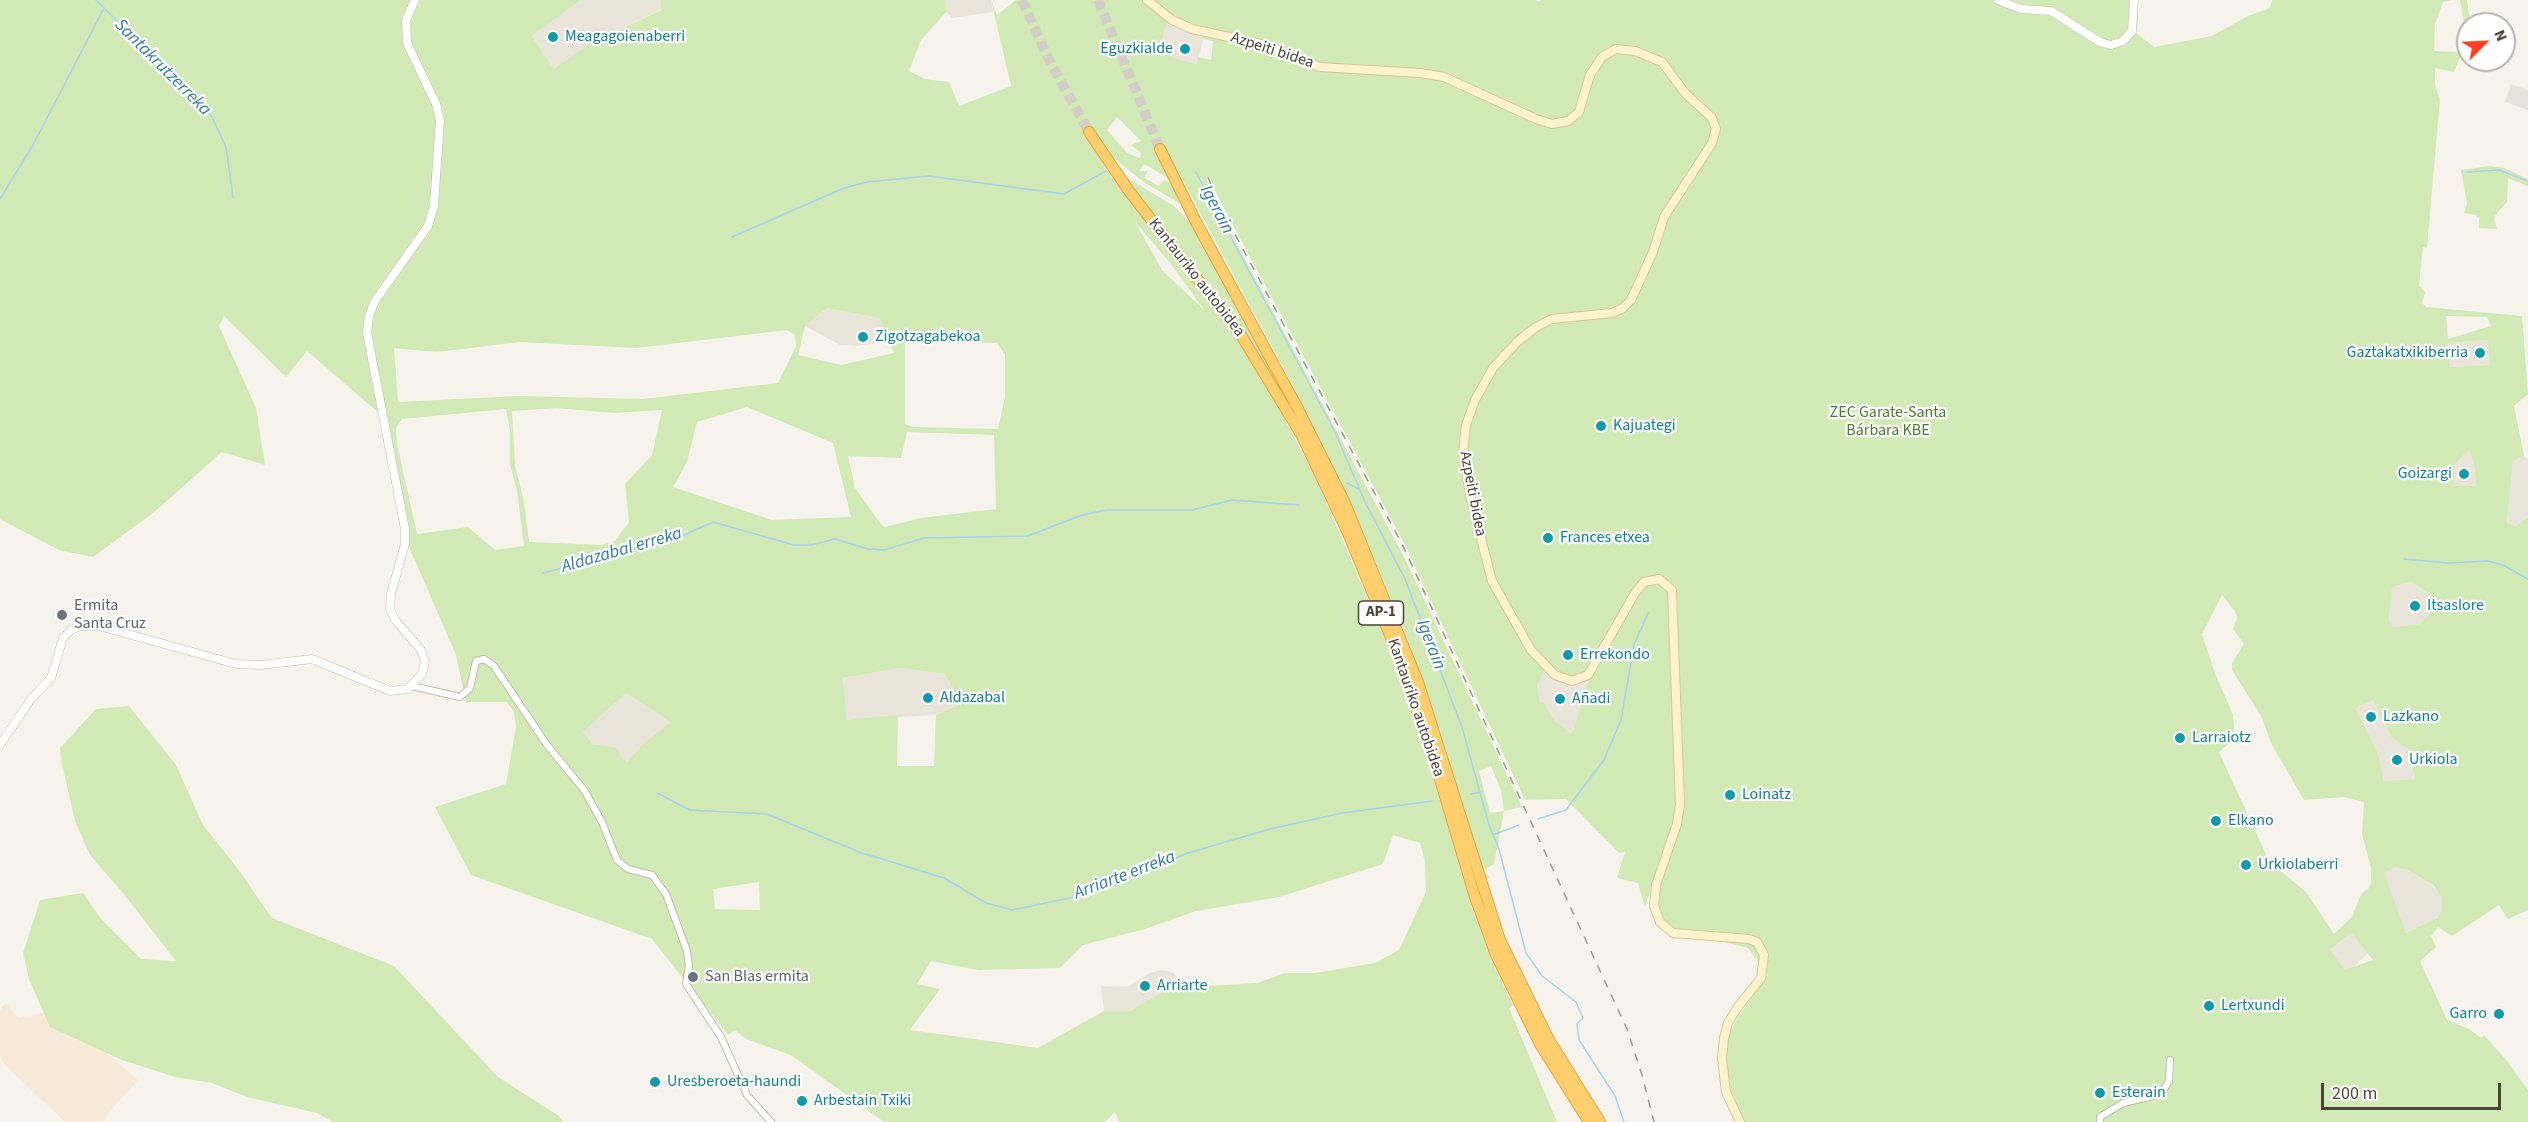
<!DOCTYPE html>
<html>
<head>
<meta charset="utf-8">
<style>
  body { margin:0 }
  #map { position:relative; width:2528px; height:1122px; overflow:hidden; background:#f6f3ec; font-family:"Source Sans 3",sans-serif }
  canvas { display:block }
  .north { position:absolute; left:2456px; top:12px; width:60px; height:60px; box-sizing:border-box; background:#fff; border:2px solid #b7b4b0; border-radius:50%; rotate:66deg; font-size:16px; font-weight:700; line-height:24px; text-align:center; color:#4b4439 }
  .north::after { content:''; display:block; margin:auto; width:21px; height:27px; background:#fc3f1d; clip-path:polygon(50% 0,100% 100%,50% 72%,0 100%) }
  .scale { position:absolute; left:2321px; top:1083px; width:180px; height:27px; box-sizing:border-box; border:3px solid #4b4439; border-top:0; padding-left:8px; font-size:18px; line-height:21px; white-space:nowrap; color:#4b4439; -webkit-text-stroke:4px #fff; paint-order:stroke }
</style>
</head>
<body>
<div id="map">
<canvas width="2528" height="1122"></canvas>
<div class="north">N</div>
<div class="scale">200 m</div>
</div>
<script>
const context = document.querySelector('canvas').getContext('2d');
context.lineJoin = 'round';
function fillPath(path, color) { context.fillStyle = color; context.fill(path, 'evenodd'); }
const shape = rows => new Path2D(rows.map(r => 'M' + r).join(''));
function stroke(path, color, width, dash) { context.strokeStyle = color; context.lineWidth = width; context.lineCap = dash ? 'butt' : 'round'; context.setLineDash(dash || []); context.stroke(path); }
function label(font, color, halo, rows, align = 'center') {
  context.font = font + ' "Source Sans 3",sans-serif'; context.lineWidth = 4.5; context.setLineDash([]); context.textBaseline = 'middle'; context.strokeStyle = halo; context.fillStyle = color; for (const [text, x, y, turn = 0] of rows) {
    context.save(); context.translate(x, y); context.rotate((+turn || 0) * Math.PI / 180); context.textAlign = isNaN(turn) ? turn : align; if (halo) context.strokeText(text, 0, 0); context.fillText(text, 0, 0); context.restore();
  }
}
const residential = shape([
  [581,0,660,0,662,9,584,47,554,69,532,36],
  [946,0,991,0,993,12,952,18,946,12],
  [1169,18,1205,32,1197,64,1174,58,1165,52,1162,40],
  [827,308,879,318,888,340,858,346,840,345,805,326],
  [2489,340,2490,365,2450,367,2448,343],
  [2469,448,2475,470,2476,486,2454,486,2454,464],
  [2524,456,2528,459,2528,517,2516,526,2507,523,2513,461],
  [2411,582,2436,599,2435,608,2420,624,2394,627,2389,621,2392,587],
  [900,668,946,674,962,705,936,715,846,720,843,678],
  [1546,669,1592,670,1572,734,1554,720,1543,703,1540,703,1537,684],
  [626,693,670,722,627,763,615,747,593,744,583,732],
  [2372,699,2391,737,2409,750,2415,779,2384,782,2378,753,2354,708],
  [2395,867,2406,869,2432,885,2442,898,2442,910,2437,918,2406,933,2383,873],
  [2351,933,2368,953,2346,975,2324,955],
  [1162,970,1173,973,1181,981,1130,1011,1104,1011,1101,986,1127,987,1149,973]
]);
const commercial = shape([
  [6,1003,19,1018,57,1010,138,1080,101,1122,65,1122,3,1063,0,1056,0,1010]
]);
const green = shape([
  [0,0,581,0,532,36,554,69,584,47,661,10,660,0,946,0,946,12,921,40,909,71,925,79,949,82,959,106,1011,86,991,0,997,15,1016,0,1536,0,1537,2,1542,0,2138,0,2138,24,2135,32,2154,47,2212,36,2248,16,2270,8,2272,0,2452,0,2443,2,2435,24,2434,51,2457,52,2465,28,2460,0,2467,0,2470,22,2468,38,2454,72,2435,68,2435,85,2440,99,2427,248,2423,247,2419,286,2425,292,2422,303,2426,307,2522,316,2528,394,2514,406,2524,456,2513,461,2507,523,2516,526,2528,517,2528,910,2508,919,2499,905,2452,936,2438,927,2431,936,2436,947,2420,961,2447,1020,2469,1029,2481,1038,2484,1035,2507,1061,2528,1090,2528,1122,1744,1122,1728,1086,1725,1061,1728,1037,1739,1015,1768,975,1748,948,1668,928,1659,915,1651,889,1645,907,1638,883,1617,878,1625,852,1619,853,1566,799,1525,800,1401,537,1219,199,1210,177,1206,177,1216,205,1405,559,1522,807,1504,811,1494,864,1484,870,1489,877,1485,881,1444,742,1402,624,1346,492,1289,378,1166,149,1163,148,1157,153,1168,178,1144,164,1139,171,1148,171,1144,178,1159,186,1164,180,1170,183,1181,204,1145,183,1109,154,1091,144,1110,175,1204,293,1259,372,1316,478,1387,644,1436,787,1471,905,1492,962,1513,1005,1509,1008,1557,1122,1119,1122,1115,1112,1105,1122,884,1122,791,1055,746,1039,735,1030,728,1035,652,939,471,875,435,807,506,784,516,727,514,712,507,702,466,702,456,655,400,526,379,413,307,351,286,377,224,316,219,326,256,408,265,465,222,452,153,513,93,557,59,550,0,519],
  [1169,18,1204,32,1203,39,1213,41,1211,60,1198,57,1196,64,1174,58,1165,52,1162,40],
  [1117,117,1141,141,1131,145,1141,153,1140,158,1127,153,1107,130],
  [1135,222,1171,264,1205,311,1162,270],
  [827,308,879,318,894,353,841,365,798,355,805,326],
  [2446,316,2487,317,2491,326,2448,339],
  [787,330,795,335,796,346,778,383,643,399,519,396,398,402,394,348,437,352,520,342,636,348],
  [2488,340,2490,365,2450,367,2448,343],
  [905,341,997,343,1005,355,1005,397,998,429,913,427,905,424],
  [747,407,833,443,851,517,772,520,673,487,687,462,697,422],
  [557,408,614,413,662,410,652,455,625,484,629,522,615,541,602,545,529,542,524,502,515,465,512,411],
  [506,409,510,430,510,465,517,490,524,546,495,550,468,527,417,534,397,444,396,428,402,419],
  [907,432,994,435,996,509,921,518,885,527,881,524,855,488,848,456,901,458],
  [2469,449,2475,470,2476,486,2454,486,2454,465],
  [2411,582,2435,598,2435,607,2420,624,2394,627,2389,621,2392,587],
  [2222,595,2235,611,2237,618,2233,629,2244,644,2232,663,2232,670,2261,716,2272,745,2304,800,2344,797,2364,802,2362,834,2371,868,2371,883,2369,888,2361,894,2352,917,2334,934,2306,892,2269,861,2219,752,2235,739,2233,715,2215,673,2202,634],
  [900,668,945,674,962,704,936,715,934,766,897,766,898,715,847,720,843,678],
  [1546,669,1581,679,1591,672,1572,734,1554,720,1543,702,1540,703,1537,684],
  [626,693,670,722,641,746,627,763,615,747,593,744,583,732],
  [2373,700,2391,737,2409,750,2415,779,2384,781,2378,753,2355,708],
  [1491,766,1501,790,1504,811,1490,813,1479,771],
  [1393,835,1420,843,1425,862,1426,892,1399,950,1375,963,1315,973,1285,973,1257,983,1206,986,1181,981,1130,1011,1104,1011,1038,1048,910,1030,940,989,917,984,931,961,978,970,1060,968,1083,945,1145,929,1196,911,1279,897,1383,864],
  [2395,867,2406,869,2433,885,2442,898,2442,910,2437,918,2406,933,2384,873],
  [759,882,760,910,715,909,713,889],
  [2351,933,2373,960,2345,970,2330,950],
  [2490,166,2504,168,2528,179,2528,186,2508,178,2507,202,2494,217,2497,229,2479,228,2479,218,2476,215,2464,213,2467,204,2461,170],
  [1124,176,1174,206,1192,224,1284,393,1215,290],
  [129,706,176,765,203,825,238,869,272,918,394,966,498,1077,559,1116,564,1122,333,1122,317,1113,247,1097,212,1083,175,1077,122,1060,50,1027,29,979,23,953,40,900,83,893,101,919,141,959,176,961,123,893,90,855,75,821,62,764,60,748,96,709]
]);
const parking = shape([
  [2511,84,2528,90,2528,110,2505,102]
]);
const stream = shape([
  [96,0,211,115,226,147,233,198],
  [1196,172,1335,432,1365,502,1405,579,1462,727,1489,825,1499,849,1526,953,1542,976,1576,1002,1583,1018,1577,1024,1579,1040,1615,1096,1624,1122],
  [2467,172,2499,170,2528,181],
  [0,199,33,145,103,10],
  [732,237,844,188,867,182,929,176,1064,194,1106,171],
  [1347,483,1359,489],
  [2404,559,2448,563,2488,561,2503,565,2528,579],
  [543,573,673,540,713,522,794,545,811,545,835,539,868,549,885,550,923,538,1028,536,1082,515,1107,510,1192,510,1232,500,1299,505],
  [657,793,690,810,767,814,859,852,944,878,986,903,1012,910,1084,895,1188,853,1270,829,1342,813,1432,801],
  [1471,794,1481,792],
  [1538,819,1566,810,1604,760,1621,720,1634,645,1648,613],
  [1495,834,1519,825]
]);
const motorwayTunnel = shape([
  [1022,0,1048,58,1089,132],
  [1098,0,1160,149]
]);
const minor = shape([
  [412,686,460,697,470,688,476,661,484,659,494,666,547,745,584,790,602,822,617,860,628,869,652,875,666,894,687,951,689,966,686,984,721,1037,747,1095,771,1122],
  [2100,1122,2100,1117,2123,1103,2161,1094,2169,1081,2170,1060]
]);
const tertiary = shape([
  [1998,0,2021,9,2051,11,2100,42,2111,45,2123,41,2132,31,2134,0],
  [0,745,31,699,51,678,63,638,71,630,80,626,99,626,236,664,261,665,312,659,390,691,408,689,422,674,425,662,421,650,395,620,390,609,391,594,405,544,405,529,367,333,369,316,375,301,428,226,434,206,440,120,436,104,407,43,406,20,415,0]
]);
const secondary = shape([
  [1147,0,1172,20,1192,29,1261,44,1320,67,1420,73,1444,77,1536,119,1552,124,1568,121,1579,112,1590,75,1602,57,1616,49,1635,51,1662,62,1685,93,1712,118,1716,129,1712,143,1664,217,1653,252,1631,300,1623,308,1612,313,1552,319,1536,327,1517,342,1493,368,1475,400,1466,425,1463,454,1471,499,1492,581,1531,650,1555,675,1572,681,1588,675,1635,593,1644,582,1659,579,1672,590,1680,805,1677,824,1656,885,1654,906,1660,922,1673,933,1749,939,1757,942,1764,955,1761,978,1737,1008,1728,1023,1724,1038,1722,1059,1726,1092,1740,1122]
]);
const motorway = shape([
  [1089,132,1129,191,1241,335,1302,436,1348,533,1396,650,1436,766,1475,897,1496,955,1540,1044,1589,1122],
  [1160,149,1196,222,1297,407,1344,501,1418,682,1500,940,1549,1040,1600,1122]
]);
const rail = shape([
  [1208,177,1217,201,1402,544,1422,587,1627,1029,1642,1075,1654,1122]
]);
const markers = [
  [553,37,6,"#0f9aa8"],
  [1185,49,6,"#0f9aa8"],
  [863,337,6,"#0f9aa8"],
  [2480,353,6,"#0f9aa8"],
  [1601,426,6,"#0f9aa8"],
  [2464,474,6,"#0f9aa8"],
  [1548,538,6,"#0f9aa8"],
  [2415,606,6,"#0f9aa8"],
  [62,615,6,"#6b7280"],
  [1568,655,6,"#0f9aa8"],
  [928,698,6,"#0f9aa8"],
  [1560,699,6,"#0f9aa8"],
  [2371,717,6,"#0f9aa8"],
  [2180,738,6,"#0f9aa8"],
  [2397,760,6,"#0f9aa8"],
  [1730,795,6,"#0f9aa8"],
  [2216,821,6,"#0f9aa8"],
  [2246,865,6,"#0f9aa8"],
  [693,977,6,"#6b7280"],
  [1145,986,6,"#0f9aa8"],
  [2209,1006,6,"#0f9aa8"],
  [2499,1014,6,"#0f9aa8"],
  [655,1082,6,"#0f9aa8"],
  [2100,1093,6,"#0f9aa8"],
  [802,1101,6,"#0f9aa8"]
];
const shields = [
  [1381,613,45]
];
const shieldNames = [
  ["AP-1",1381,613]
];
const cultureNames = [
  ["Meagagoienaberri",565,37],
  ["Eguzkialde",1173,49,"right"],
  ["Zigotzagabekoa",875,337],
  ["Gaztakatxikiberria",2468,353,"right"],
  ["Kajuategi",1613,426],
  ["Goizargi",2452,474,"right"],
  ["Frances etxea",1560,538],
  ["Itsaslore",2427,606],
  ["Errekondo",1580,655],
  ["Aldazabal",940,698],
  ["Añadi",1572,699],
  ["Lazkano",2383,717],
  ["Larraiotz",2192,738],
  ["Urkiola",2409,760],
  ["Loinatz",1742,795],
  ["Elkano",2228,821],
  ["Urkiolaberri",2258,865],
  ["Arriarte",1157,986],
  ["Lertxundi",2221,1006],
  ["Garro",2487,1014,"right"],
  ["Uresberoeta-haundi",667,1082],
  ["Esterain",2112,1093],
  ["Arbestain Txiki",814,1101]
];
const streetNames = [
  ["Azpeiti bidea",1272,51,18],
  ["Kantauriko autobidea",1196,278,52],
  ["Azpeiti bidea",1472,494,79],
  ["Kantauriko autobidea",1415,708,71]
];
const parkNames = [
  ["ZEC Garate-Santa",1888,413],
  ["Bárbara KBE",1888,431]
];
const worshipNames = [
  ["Ermita",74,606],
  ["Santa Cruz",74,624],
  ["San Blas ermita",705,977]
];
const waterNames = [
  ["Santakrutzerreka",162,68,45],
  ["Igerain",1216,210,62],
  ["Aldazabal erreka",622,551,-16],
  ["Igerain",1430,645,69],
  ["Arriarte erreka",1125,876,-21]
];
fillPath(residential, '#eae5da');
fillPath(commercial, '#f7ead8');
fillPath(green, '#d2eab5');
fillPath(parking, '#e5e3e0');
stroke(stream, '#a9d4f2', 1.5);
stroke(motorwayTunnel, '#d4d0c8', 10, [10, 5]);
stroke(minor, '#c2bbae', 8);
stroke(tertiary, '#c2bbae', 9);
stroke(secondary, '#d6c79b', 10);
stroke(motorway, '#e0a43c', 12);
stroke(minor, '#fff', 6);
stroke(tertiary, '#fff', 8);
stroke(secondary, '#fff3cd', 8);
stroke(motorway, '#ffcf6e', 10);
stroke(rail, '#9a9a9a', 1.5, [8, 8]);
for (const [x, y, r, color] of markers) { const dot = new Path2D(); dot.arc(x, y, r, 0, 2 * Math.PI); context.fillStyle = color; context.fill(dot); stroke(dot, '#fff', 2); }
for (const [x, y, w] of shields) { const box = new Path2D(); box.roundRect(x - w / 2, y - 12, w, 24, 4.5); context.fillStyle = '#fff'; context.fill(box); stroke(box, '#4b4439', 1.5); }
label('bold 15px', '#4b4439', null, shieldNames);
label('16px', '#0d838f', '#fff', cultureNames, 'left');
label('16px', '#4b4439', '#fff', streetNames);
label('16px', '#4a7f2a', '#fff', parkNames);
label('16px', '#5b616d', '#fff', worshipNames, 'left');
label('italic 18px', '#2e7ab2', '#fff', waterNames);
</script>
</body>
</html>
